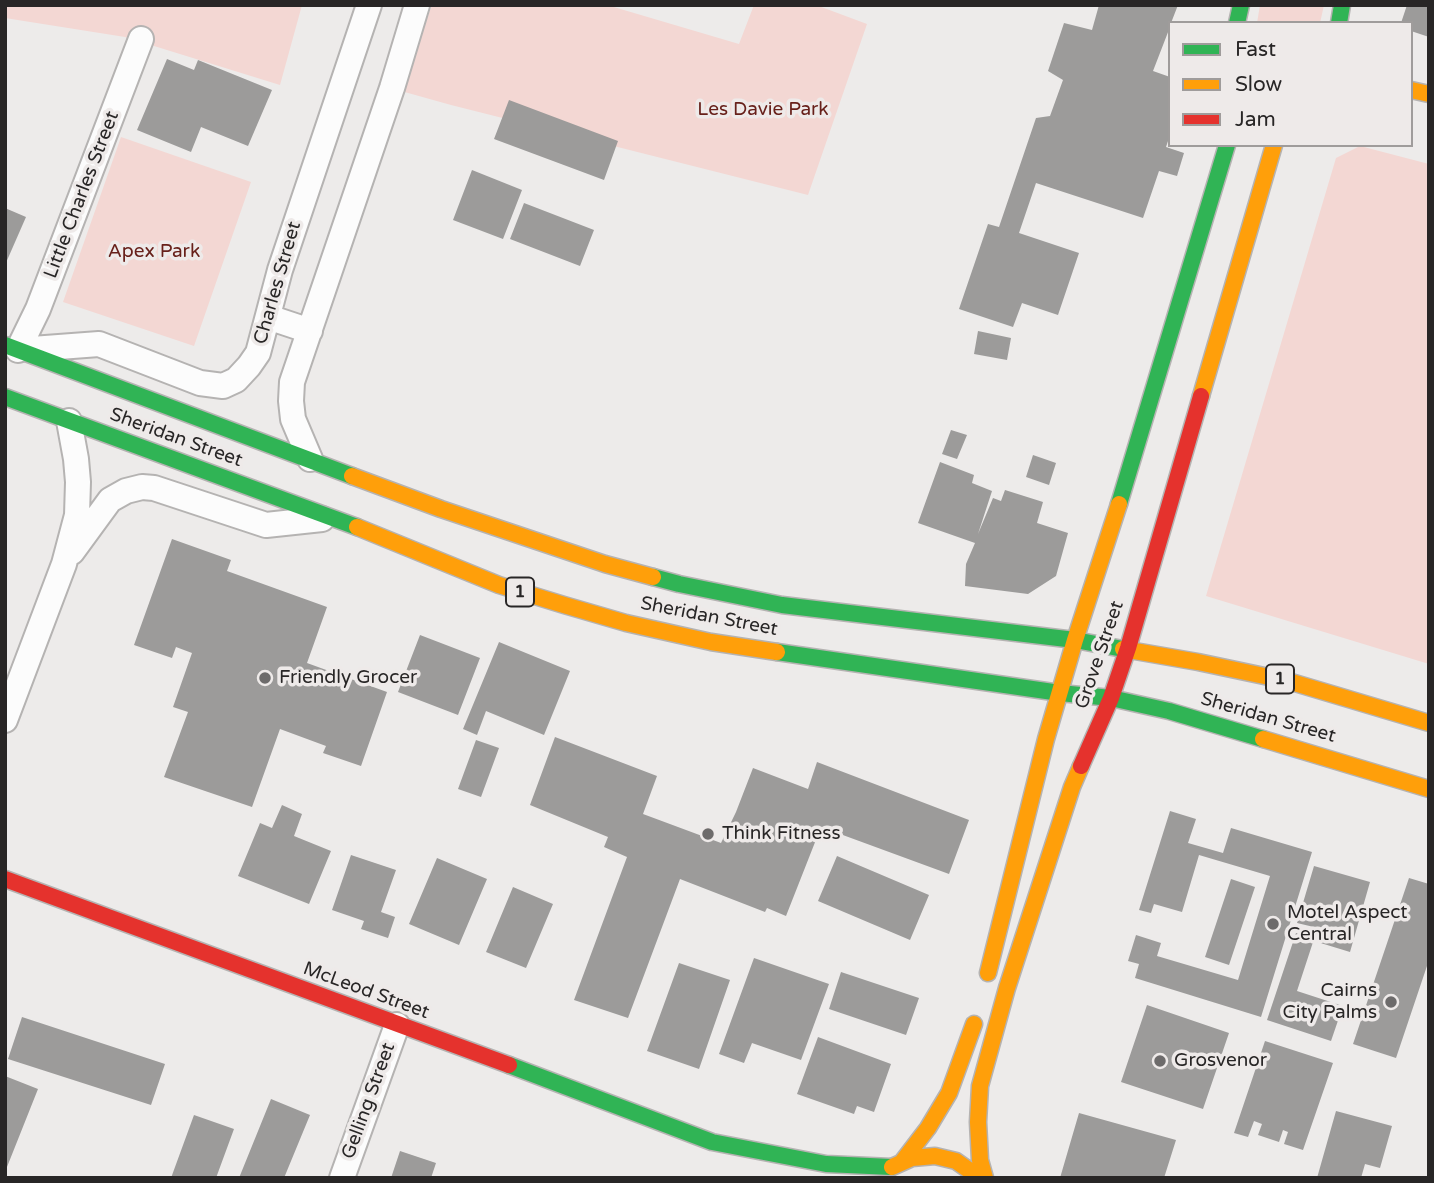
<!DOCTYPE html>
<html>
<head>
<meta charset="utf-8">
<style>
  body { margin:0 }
  #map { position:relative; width:1434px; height:1183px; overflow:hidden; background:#edebea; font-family:"Varela Round",sans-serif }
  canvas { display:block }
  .frame { position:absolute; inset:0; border:7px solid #282626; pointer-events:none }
  .legend { position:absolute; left:1168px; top:21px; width:245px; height:126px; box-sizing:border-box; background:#eeeae9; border:2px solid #9f9c9b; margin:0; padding:9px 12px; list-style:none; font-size:21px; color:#282626 }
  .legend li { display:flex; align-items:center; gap:14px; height:35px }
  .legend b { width:35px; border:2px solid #9f9c9b }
</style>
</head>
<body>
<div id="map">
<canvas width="1434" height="1183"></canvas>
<div class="frame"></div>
<ul class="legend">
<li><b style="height:9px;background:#30b455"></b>Fast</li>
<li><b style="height:9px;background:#ff9f0a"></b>Slow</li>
<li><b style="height:9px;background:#e5322d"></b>Jam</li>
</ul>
</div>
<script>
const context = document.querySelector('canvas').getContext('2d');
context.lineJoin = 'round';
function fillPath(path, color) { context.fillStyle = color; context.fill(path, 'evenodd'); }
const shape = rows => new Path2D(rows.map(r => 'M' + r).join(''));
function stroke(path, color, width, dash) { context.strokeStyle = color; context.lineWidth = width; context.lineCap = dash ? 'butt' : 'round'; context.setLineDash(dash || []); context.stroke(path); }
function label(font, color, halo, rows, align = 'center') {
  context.font = font + ' "Varela Round",sans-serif'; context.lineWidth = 7; context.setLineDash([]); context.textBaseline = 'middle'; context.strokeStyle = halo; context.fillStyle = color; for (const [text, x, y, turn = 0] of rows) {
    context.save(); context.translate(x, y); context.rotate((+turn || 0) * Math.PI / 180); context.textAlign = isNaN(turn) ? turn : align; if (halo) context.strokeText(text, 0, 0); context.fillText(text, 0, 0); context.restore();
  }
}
const green = shape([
  [5,5,302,5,280,85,125,37,5,18],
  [432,5,607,5,739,44,754,5,816,5,867,24,808,195,451,105,401,91],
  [1260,5,1324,5,1320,23,1257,23],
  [121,137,251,182,194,346,63,302],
  [1360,146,1429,164,1429,664,1206,596,1336,158]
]);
const building = shape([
  [1099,5,1178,5,1171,23,1170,23,1170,27,1153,71,1170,77,1170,135,1166,147,1184,153,1177,176,1159,171,1143,218,1036,183,1019,233,1079,253,1058,315,1022,303,1013,327,959,309,988,224,999,227,1036,118,1050,116,1063,80,1048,71,1064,23,1092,30],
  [1407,5,1429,5,1429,37,1411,31,1411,23,1401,23],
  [167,59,194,70,198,60,272,90,248,146,201,127,191,152,137,130],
  [509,100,618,141,604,180,494,139],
  [472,170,522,190,503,239,453,220],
  [524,203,594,230,580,266,510,239],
  [5,208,26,217,5,265],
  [978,331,1011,338,1007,360,974,354],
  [951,430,967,435,957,459,942,454],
  [1033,455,1056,463,1049,485,1026,477],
  [940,462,974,475,972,483,992,491,978,534,993,498,1001,501,1005,490,1043,502,1037,523,1068,533,1056,576,1028,594,965,586,966,564,975,543,918,523],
  [172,539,231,560,227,571,327,607,307,663,387,692,361,766,323,753,326,746,280,729,252,807,164,777,188,712,173,707,192,653,176,647,172,658,134,645],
  [420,635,480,658,458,715,398,692],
  [499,642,570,671,544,735,486,711,477,735,463,729],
  [555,737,657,776,643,814,721,843,736,812,753,768,808,789,817,762,969,820,949,874,821,827,786,916,767,908,765,912,680,879,628,1018,574,1000,627,857,604,847,608,837,530,805],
  [476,740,499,748,481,797,458,789],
  [282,805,302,814,294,836,331,851,309,904,238,876,260,823,272,828],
  [1170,811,1196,819,1188,843,1223,853,1231,828,1312,852,1261,1017,1135,978,1139,964,1128,961,1136,935,1161,943,1157,956,1238,980,1270,876,1199,855,1182,912,1154,904,1151,913,1139,910],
  [351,855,396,870,381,912,395,917,388,938,361,929,364,921,332,910],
  [837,856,929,895,910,940,818,901],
  [437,858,487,879,459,945,409,924],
  [1314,866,1370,882,1350,952,1314,941,1318,928,1297,923],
  [1409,878,1429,884,1429,960,1396,1058,1353,1044],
  [1231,879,1255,887,1229,965,1205,957],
  [513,887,553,904,526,968,486,952],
  [1296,933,1314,939,1297,991,1343,1006,1331,1041,1267,1020],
  [754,958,829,984,801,1060,752,1043,744,1063,719,1054],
  [679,963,730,980,699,1069,647,1051],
  [841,972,919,998,906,1035,829,1009],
  [1147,1005,1229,1033,1203,1109,1121,1082],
  [22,1017,165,1064,151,1105,8,1059],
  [818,1037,891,1064,874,1112,857,1106,854,1114,797,1094],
  [1265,1041,1333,1063,1303,1150,1284,1144,1288,1132,1283,1130,1279,1142,1258,1135,1262,1124,1254,1121,1248,1137,1234,1133],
  [5,1076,38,1089,5,1172],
  [271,1099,310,1115,284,1178,239,1178],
  [1336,1111,1392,1126,1380,1168,1365,1164,1361,1178,1317,1178],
  [1079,1113,1176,1140,1164,1178,1060,1178],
  [194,1115,234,1129,216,1178,171,1178],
  [400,1151,436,1163,431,1178,391,1178]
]);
const street = shape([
  [268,317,310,331],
  [32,349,99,344,200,383,223,386,236,380,249,366,258,353,280,270,369,5],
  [18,350,38,309,141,39],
  [310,459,293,419,291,401,292,382,392,88,417,5],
  [72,552,110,500,126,491,142,487,154,488,266,525,322,519],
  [5,720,64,564,77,515,78,482,76,459,69,421],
  [342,1178,397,1025]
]);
const fast = shape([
  [1237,23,1241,5],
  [1339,23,1342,5],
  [5,345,352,476],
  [5,397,357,527],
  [1119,504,1227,145],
  [653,577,679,584,782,605,1075,640,1123,649],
  [777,652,1060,693,1111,698,1169,711,1263,739],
  [509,1065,712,1142,826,1164,891,1167]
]);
const slow = shape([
  [1411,90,1429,94],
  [1201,396,1274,145],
  [352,476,441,509,605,564,653,577],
  [357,527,499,585,564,605,626,623,711,642,777,652],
  [1123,649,1198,662,1288,681,1429,723],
  [1263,739,1429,789],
  [988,973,1046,739,1075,640,1119,504],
  [902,1162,928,1128,949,1093,974,1024],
  [892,1167,912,1158,935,1156,956,1161,980,1178],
  [985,1178,980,1160,978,1122,980,1086,1007,988,1072,787,1081,766]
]);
const jam = shape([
  [1081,766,1111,698,1128,648,1201,396],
  [5,879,509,1065]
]);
const markers = [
  [265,678,7,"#6d6b6b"],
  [708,834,7,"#6d6b6b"],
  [1273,924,7,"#6d6b6b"],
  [1391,1002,7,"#6d6b6b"],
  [1160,1061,7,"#6d6b6b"]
];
const shields = [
  [520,592,28],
  [1280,679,28]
];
const shieldNames = [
  ["1",520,592],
  ["1",1280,679]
];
const parkNames = [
  ["Les Davie Park",763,110],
  ["Apex Park",154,252]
];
const streetNames = [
  ["Little Charles Street",82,195,-69],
  ["Charles Street",278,283,-74],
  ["Sheridan Street",176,438,20],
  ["Sheridan Street",709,617,11],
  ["Grove Street",1100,655,-71],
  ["Sheridan Street",1268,718,16],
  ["McLeod Street",366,991,20],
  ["Gelling Street",369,1101,-70]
];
const poiNames = [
  ["Friendly Grocer",279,678],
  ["Think Fitness",722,834],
  ["Motel Aspect",1287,913],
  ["Central",1287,935],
  ["Cairns",1377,991,"right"],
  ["City Palms",1377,1013,"right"],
  ["Grosvenor",1174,1061]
];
fillPath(green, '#f3d7d3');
fillPath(building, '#9c9b9a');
stroke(street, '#b5b3b2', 28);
stroke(fast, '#b5b3b2', 19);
stroke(slow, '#b5b3b2', 19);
stroke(jam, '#b5b3b2', 19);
stroke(street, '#fcfcfc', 24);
stroke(fast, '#30b455', 16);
stroke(slow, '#ff9f0a', 16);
stroke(jam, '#e5322d', 16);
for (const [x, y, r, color] of markers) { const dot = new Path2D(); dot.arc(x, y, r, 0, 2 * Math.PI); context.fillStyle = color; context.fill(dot); stroke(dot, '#eeeae9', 2.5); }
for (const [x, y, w] of shields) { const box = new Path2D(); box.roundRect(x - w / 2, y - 14.5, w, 29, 5); context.fillStyle = '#eeeae9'; context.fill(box); stroke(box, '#282626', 2); }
label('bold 18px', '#282626', null, shieldNames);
label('19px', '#67201a', '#eeeae9', parkNames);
label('19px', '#282626', '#eeeae9', streetNames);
label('19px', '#282626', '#eeeae9', poiNames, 'left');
</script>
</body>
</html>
